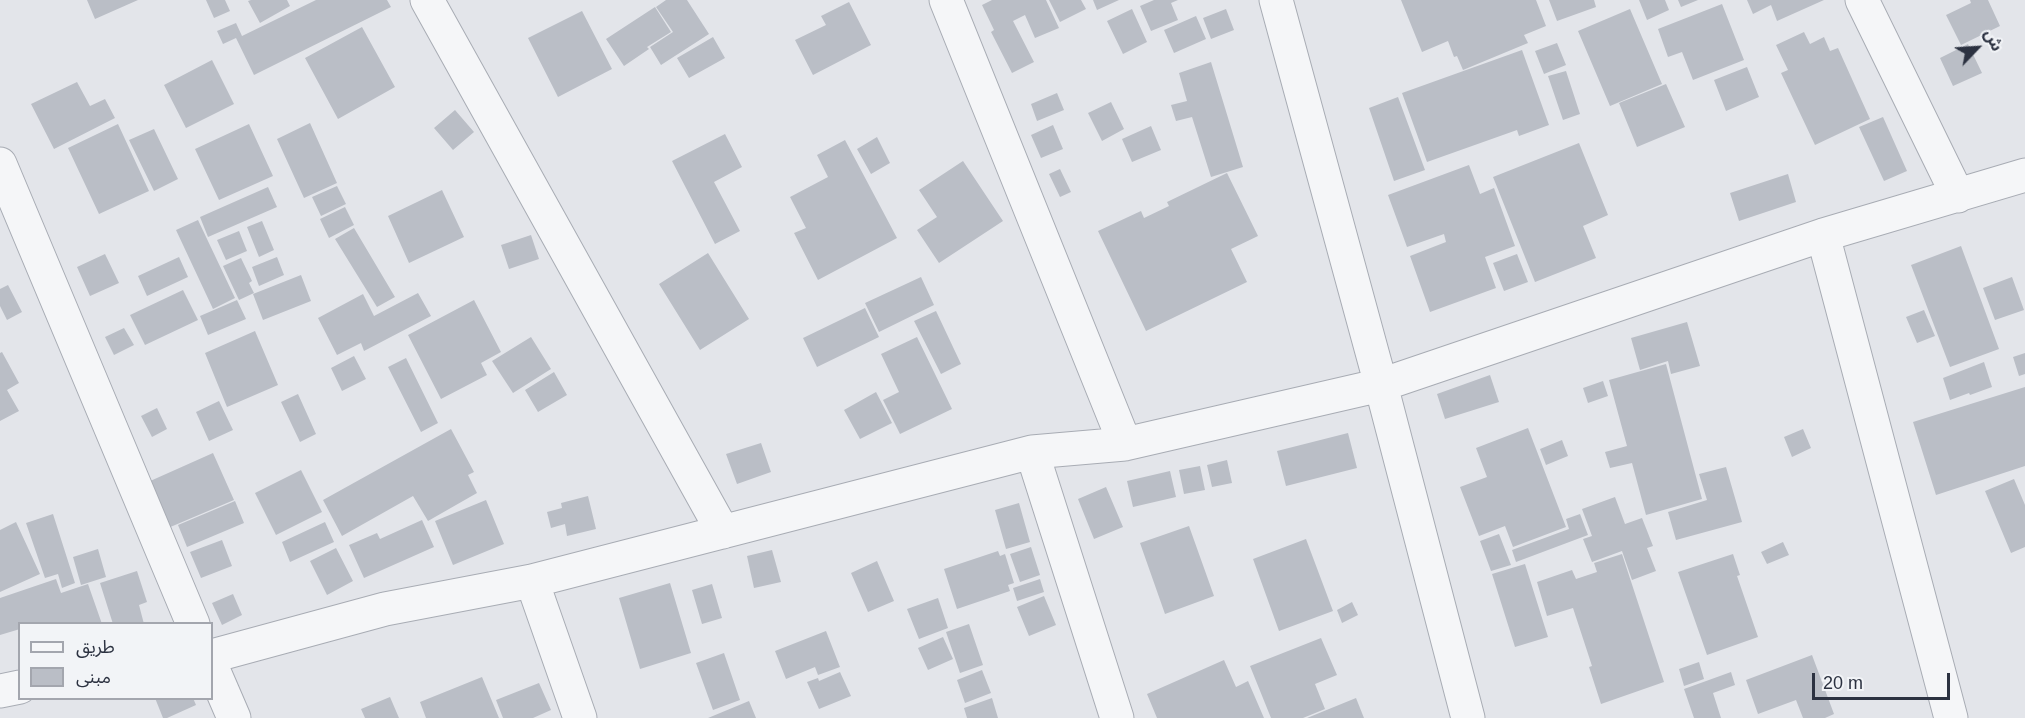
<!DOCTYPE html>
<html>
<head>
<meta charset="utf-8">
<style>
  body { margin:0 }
  #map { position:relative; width:2025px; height:718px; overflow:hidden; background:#e3e5ea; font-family:Arial,"Noto Sans Arabic",sans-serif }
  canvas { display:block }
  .legend { position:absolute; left:18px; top:622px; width:195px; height:78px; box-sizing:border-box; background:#f2f4f7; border:2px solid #a3a6ae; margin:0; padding:8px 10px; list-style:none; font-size:18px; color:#2c3241 }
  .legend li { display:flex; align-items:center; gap:12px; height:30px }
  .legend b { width:30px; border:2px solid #a3a6ae }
  .north { position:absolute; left:1947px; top:18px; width:60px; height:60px; -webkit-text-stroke:4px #f2f4f7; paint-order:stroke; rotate:65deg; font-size:16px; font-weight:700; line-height:24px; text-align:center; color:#2c3241 }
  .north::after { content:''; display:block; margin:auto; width:21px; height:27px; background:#2c3241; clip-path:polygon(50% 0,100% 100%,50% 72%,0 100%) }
  .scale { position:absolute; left:1812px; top:673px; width:138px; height:27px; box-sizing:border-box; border:3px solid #2c3241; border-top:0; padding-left:8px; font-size:18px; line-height:21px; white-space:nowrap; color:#2c3241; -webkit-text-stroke:4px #f2f4f7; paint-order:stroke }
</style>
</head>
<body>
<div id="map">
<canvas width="2025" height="718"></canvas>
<ul class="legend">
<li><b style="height:8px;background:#f5f6f8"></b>طريق</li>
<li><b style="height:16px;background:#babec6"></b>مبنى</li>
</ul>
<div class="north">ش</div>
<div class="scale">20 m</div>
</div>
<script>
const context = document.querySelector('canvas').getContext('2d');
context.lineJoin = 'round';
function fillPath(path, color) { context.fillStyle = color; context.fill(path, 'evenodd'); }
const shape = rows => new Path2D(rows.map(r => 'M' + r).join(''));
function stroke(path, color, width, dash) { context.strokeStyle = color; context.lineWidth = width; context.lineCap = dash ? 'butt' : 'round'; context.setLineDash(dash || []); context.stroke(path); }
const building = shape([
  [87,0,138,0,95,19],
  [206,0,225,0,230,11,214,18],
  [251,0,287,0,290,6,260,23,248,1],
  [316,0,387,0,391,7,254,75,236,38,223,44,217,31,236,23,242,36],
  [666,0,687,0,709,34,661,65,650,47,673,32,656,7],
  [992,0,1046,0,1059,28,1035,38,1025,15,1013,21,1034,62,1012,73,991,32,994,30,982,5],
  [1049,0,1081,0,1086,9,1060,22],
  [1093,0,1119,0,1097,10],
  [1154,0,1178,0,1171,3,1178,20,1151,31,1140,6],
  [1401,0,1536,0,1546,26,1524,35,1528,43,1463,70,1457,56,1454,57,1448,41,1422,52],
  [1549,0,1594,0,1596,7,1557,21],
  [1639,0,1665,0,1669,10,1647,20],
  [1678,0,1698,0,1681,7],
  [1747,0,1824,0,1777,21,1771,5,1753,14],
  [1970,0,1988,0,2000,26,1961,45,1946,15,1971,3],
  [849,2,871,45,813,75,795,40,826,25,821,16],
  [1722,4,1744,60,1693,80,1682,52,1668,57,1658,29],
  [655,7,671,32,647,47,649,49,624,66,606,39],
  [1132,9,1147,42,1123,54,1107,21],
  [1226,9,1234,30,1211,39,1203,18],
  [1630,9,1662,84,1610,106,1578,31],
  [582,11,612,69,558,97,528,38],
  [1196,16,1206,39,1174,53,1164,30],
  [362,27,395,87,338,119,305,58],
  [1804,32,1810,44,1824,37,1830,51,1838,48,1870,119,1815,145,1781,73,1788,70,1776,45],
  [713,37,725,58,689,78,677,58],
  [1557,43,1566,65,1544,74,1535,51],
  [1968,44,1982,73,1953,86,1940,58],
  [1522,50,1549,125,1519,136,1517,130,1427,162,1402,93],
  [212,60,234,104,186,128,164,85],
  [1211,62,1243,167,1211,177,1192,117,1176,121,1171,105,1187,101,1179,73],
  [1747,67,1759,97,1726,111,1714,80],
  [1566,71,1580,114,1563,120,1548,76],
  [77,82,90,106,105,99,115,118,54,149,31,104],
  [1666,84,1685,127,1637,147,1619,103],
  [1057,93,1064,110,1037,121,1031,104],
  [1398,97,1425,170,1394,181,1369,108],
  [1111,102,1124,129,1102,141,1088,113],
  [455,110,474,132,453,150,434,128],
  [1883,117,1907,171,1884,181,1859,127],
  [310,123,337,183,304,198,277,139],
  [118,124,149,191,99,214,68,148],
  [249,124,273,176,219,200,195,149],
  [1053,125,1063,149,1041,158,1031,135],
  [1151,126,1161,150,1132,162,1122,139],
  [154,129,178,179,154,191,129,140],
  [725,134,742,167,714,182,740,231,715,244,672,161],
  [877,137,890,163,871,174,857,149],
  [845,140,897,238,818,280,794,233,806,228,790,197,828,177,817,155],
  [1579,143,1608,215,1583,226,1596,258,1535,282,1493,177],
  [963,161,1003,221,939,263,917,230,937,217,919,190],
  [1469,165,1480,194,1494,188,1515,246,1485,257,1496,288,1430,312,1410,256,1446,242,1444,234,1407,247,1388,195],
  [1060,169,1071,192,1060,197,1049,174],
  [1227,173,1258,236,1231,249,1247,282,1146,331,1098,231,1141,211,1144,218,1169,206,1167,202],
  [1788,174,1796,202,1739,221,1730,193],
  [337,186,346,204,321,216,312,197],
  [268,187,277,207,208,237,200,217],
  [442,190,464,237,409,263,388,216],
  [345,207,354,225,329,238,320,219],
  [198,220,235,298,213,309,176,230],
  [262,221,274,250,259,257,247,227],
  [354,228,395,297,377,307,335,239],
  [239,231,247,251,226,260,217,240],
  [531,235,539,259,509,269,501,245],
  [1961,246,1999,349,1950,367,1911,265],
  [708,253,749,319,700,350,659,284],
  [105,254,119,283,90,296,77,267],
  [1517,254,1528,282,1504,291,1493,263],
  [179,257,188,277,147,296,138,276],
  [277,257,284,275,259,286,252,267],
  [241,258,252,281,249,283,254,293,239,300,223,266],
  [301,275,311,301,263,320,253,294],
  [921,277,934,305,879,332,865,303],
  [2012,277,2024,310,1995,320,1983,288],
  [8,285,22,312,7,320,0,306,0,289],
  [183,290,198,320,145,345,130,315],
  [418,293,431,316,364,351,361,343,337,355,318,318,363,294,374,316],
  [237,300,246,319,208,335,200,316],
  [474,300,501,352,481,363,487,375,441,399,408,335],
  [865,308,879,337,817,367,803,338],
  [1924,310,1935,336,1917,343,1906,317],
  [936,311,961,364,941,374,914,321],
  [1687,322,1700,366,1671,374,1668,361,1640,370,1631,338],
  [124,328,134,345,114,355,105,337],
  [255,331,278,385,227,407,205,353],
  [531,337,551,369,513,393,492,361],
  [917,337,952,409,900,434,883,400,899,392,881,354],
  [2,352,19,383,7,390,19,411,0,421,0,353],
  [2025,353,2025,374,2019,376,2013,357],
  [354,356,366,379,342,391,331,368],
  [406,358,438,423,421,432,388,367],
  [1984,362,1992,387,1970,395,1969,393,1950,400,1943,378],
  [1666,364,1702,499,1646,515,1632,463,1610,468,1605,452,1627,446,1609,380],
  [554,372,567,395,538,412,525,390],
  [1490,375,1499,402,1445,419,1437,394],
  [1603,381,1608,396,1588,403,1583,388],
  [2025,387,2025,466,1936,495,1913,422],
  [876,392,892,423,860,439,844,410],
  [298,394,316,434,300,442,281,402],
  [219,401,233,430,209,441,196,412],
  [157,408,167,429,152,437,141,416],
  [1528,428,1566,527,1513,547,1505,526,1479,536,1460,487,1487,477,1476,448],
  [451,429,474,472,468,475,477,493,428,521,413,496,342,536,323,500],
  [1803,429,1811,448,1792,457,1784,437],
  [1348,433,1357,468,1286,486,1277,451],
  [1562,440,1568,456,1546,465,1540,449],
  [761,443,771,472,737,484,726,454],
  [213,453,234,500,168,528,148,482],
  [1227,460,1232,483,1212,487,1207,465],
  [1200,466,1205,490,1184,494,1179,470],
  [1726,467,1742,522,1676,540,1668,512,1707,500,1699,474],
  [301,470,322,512,276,535,255,493],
  [1170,471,1176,497,1133,507,1127,481],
  [2014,479,2025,505,2025,547,2011,553,1985,491],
  [1106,487,1123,527,1094,539,1078,499],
  [588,496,596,529,567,536,565,524,551,528,547,512,562,508,561,503],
  [1615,497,1625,524,1642,518,1653,546,1647,548,1656,571,1632,580,1622,551,1592,562,1583,539,1592,536,1582,509],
  [486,500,504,544,453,565,435,521],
  [235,501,244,523,187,547,178,525],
  [1019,503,1030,542,1006,549,995,510],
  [53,514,75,583,62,588,58,574,45,578,26,523],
  [1580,514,1588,535,1516,562,1512,550,1569,529,1566,519],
  [422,520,434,547,364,578,349,545,377,533,380,539],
  [16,522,40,574,0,592,0,530],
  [325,522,334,542,290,562,282,542],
  [1189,526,1214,596,1165,614,1140,543],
  [1499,534,1511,565,1491,571,1480,541],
  [1306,539,1333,611,1279,631,1253,559],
  [222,540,232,566,201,578,190,552],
  [1783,542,1789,555,1767,564,1761,552],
  [1031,547,1040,575,1020,582,1010,554],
  [336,548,353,581,327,595,310,561],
  [98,549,106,577,81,585,73,557],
  [772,550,781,582,754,588,747,556],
  [998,551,1000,556,1005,554,1014,583,1008,585,1010,591,957,609,944,569],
  [1622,554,1664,682,1601,704,1589,667,1592,666,1573,608,1547,616,1537,582,1572,570,1576,579,1597,572,1594,563],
  [1733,554,1740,575,1737,576,1758,637,1707,655,1678,572],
  [877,561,894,601,868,612,851,573],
  [1525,564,1548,637,1515,647,1492,574],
  [137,571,147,602,139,605,144,624,113,624,100,583],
  [56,579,61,593,88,584,102,624,20,624,20,629,0,635,0,598],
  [1040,579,1044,592,1017,601,1013,588],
  [670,583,691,653,640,669,619,598],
  [712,584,722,618,702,624,692,590],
  [233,594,242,615,222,625,212,603],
  [1044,596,1056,625,1029,636,1017,607],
  [938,598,948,628,919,639,907,609],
  [1352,602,1358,615,1342,623,1337,610],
  [969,624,983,665,960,673,946,632],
  [826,631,840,667,818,675,815,667,786,679,775,651],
  [943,637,953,659,928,670,918,648],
  [1321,638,1337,675,1315,684,1325,709,1303,718,1271,718,1250,666],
  [724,653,740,700,713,710,696,663],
  [1812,655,1834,714,1825,718,1803,718,1796,700,1758,714,1746,680],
  [1224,660,1236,687,1248,681,1264,718,1157,718,1147,694],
  [1699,662,1704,679,1684,686,1679,669],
  [982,670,991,693,965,703,957,680],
  [840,672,851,696,819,709,807,682,818,678,819,681],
  [1731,672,1735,685,1713,693,1721,718,1694,718,1684,689],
  [482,677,499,718,426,718,420,702],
  [539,683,551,710,533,718,503,718,496,700],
  [390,697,399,718,365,718,361,709],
  [155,698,193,698,196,705,167,718,163,718],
  [992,698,998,718,967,718,964,708],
  [1356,698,1364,718,1307,718],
  [749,701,756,718,708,718]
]);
const minor = shape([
  [427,0,723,532],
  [946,0,1125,444],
  [1276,0,1381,385,1468,718],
  [1862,0,1958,196],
  [0,164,193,624],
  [1823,235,1951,718],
  [1032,452,1117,718],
  [532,581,580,718],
  [212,656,385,609,532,581,1032,452,1125,444,1381,385,1823,235,2025,175],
  [212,667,234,718],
  [0,691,20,687]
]);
fillPath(building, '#babec6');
stroke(minor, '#a8acb4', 35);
stroke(minor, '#f5f6f8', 33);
</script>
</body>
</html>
